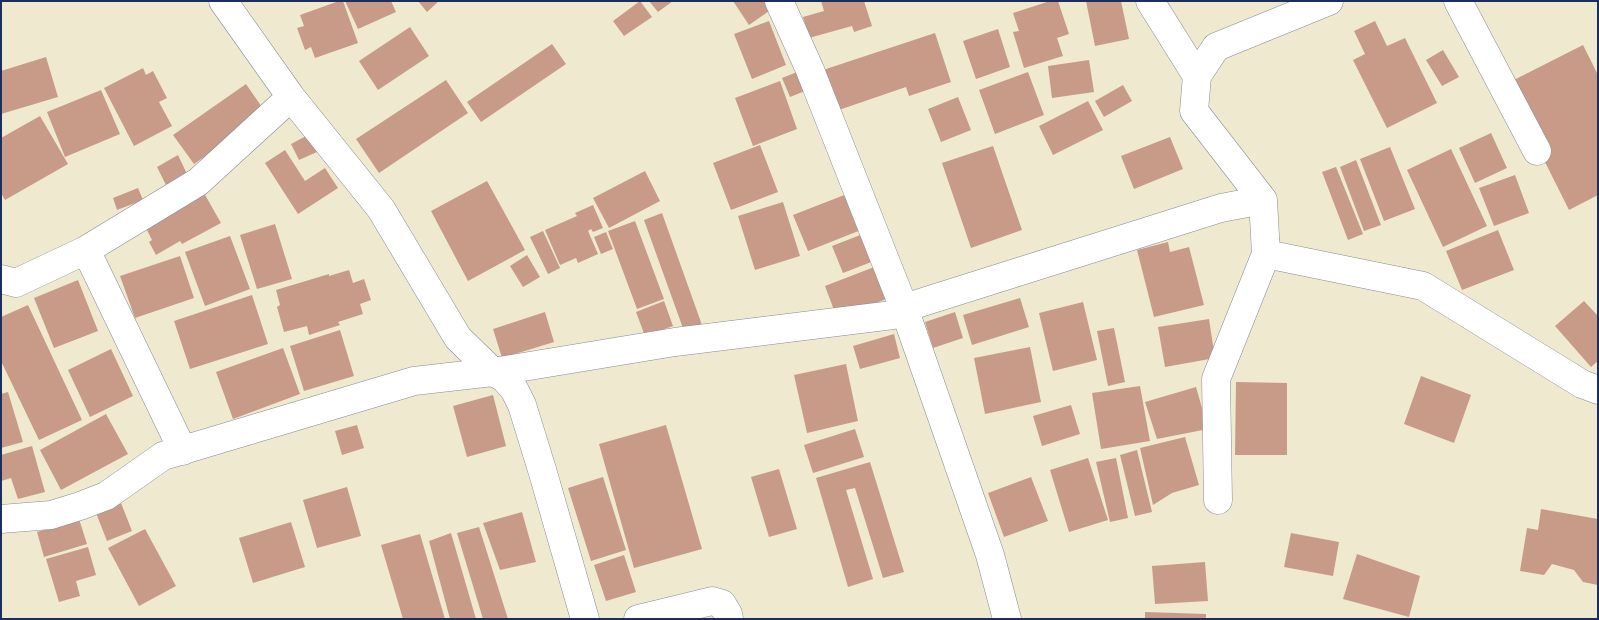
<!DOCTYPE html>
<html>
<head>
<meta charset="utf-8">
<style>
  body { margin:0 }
  #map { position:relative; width:1599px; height:620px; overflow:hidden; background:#efe9d0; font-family:Sriracha,sans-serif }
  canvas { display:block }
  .frame { position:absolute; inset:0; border:2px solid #1b2f5e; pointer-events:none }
</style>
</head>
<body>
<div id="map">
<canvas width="1599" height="620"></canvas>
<div class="frame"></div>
</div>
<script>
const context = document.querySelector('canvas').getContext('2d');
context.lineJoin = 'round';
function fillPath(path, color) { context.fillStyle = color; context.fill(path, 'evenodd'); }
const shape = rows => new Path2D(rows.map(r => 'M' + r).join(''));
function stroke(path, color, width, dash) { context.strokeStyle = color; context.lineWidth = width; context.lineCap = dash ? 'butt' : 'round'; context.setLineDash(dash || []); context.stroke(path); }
const building = shape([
  [339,1,343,1,358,43,315,58,311,47,305,50,297,28,304,26,300,15],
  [345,1,391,1,396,12,358,29],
  [418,1,439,1,427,12],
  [640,1,652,17,624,36,613,21],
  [649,1,673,1,658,12],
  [733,1,767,1,772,9,749,25],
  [821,1,864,1,872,26,854,32,852,26,809,38,803,17,824,11],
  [1050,1,1058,1,1069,34,1057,38,1063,56,1024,68,1013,32,1019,31,1013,13],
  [1086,1,1121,1,1129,39,1095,46],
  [769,21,786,65,752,79,734,34],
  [1375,21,1387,46,1405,38,1437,103,1387,128,1353,60,1365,54,1354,31],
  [410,27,429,56,378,90,359,61],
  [998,29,1010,67,976,79,963,41],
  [935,33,951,82,909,96,906,87,833,112,820,71],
  [552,44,566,64,481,122,467,102],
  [1583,45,1598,75,1598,195,1569,210,1506,84],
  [1443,50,1459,77,1442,86,1426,60],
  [46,57,58,97,1,114,1,71],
  [1089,60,1094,92,1052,98,1048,66],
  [143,68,146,75,153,71,167,98,159,102,172,126,134,146,104,88],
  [797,72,805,91,790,97,782,78],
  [1028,72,1044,115,995,134,979,90],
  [446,80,468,113,379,173,356,139],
  [780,81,797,129,753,146,735,98],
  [246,84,266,113,194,164,173,135],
  [1123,85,1132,101,1104,117,1095,101],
  [101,90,120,134,65,157,47,112],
  [958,97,971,130,941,142,928,109],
  [1088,101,1103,130,1053,155,1039,126],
  [40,116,68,164,5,200,1,193,1,138],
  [1491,133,1507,168,1475,183,1459,148],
  [308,135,317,152,299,160,291,144],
  [1170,137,1183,169,1134,189,1121,156],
  [760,145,778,192,731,210,713,163],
  [993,146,1022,230,971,248,942,163],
  [1390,147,1415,209,1384,221,1360,159],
  [1451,149,1487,226,1443,247,1407,170],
  [285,150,305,181,325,168,338,188,298,214,265,163],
  [178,155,187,174,166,185,157,167],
  [1356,160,1381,225,1364,231,1340,167],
  [1336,167,1363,234,1348,240,1322,172],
  [645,171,660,201,609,228,593,198],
  [1515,175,1529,213,1494,226,1479,188],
  [487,181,525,250,468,281,431,211],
  [138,188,143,200,117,210,113,198],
  [852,192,866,228,808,251,793,215],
  [204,193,221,223,182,244,180,241,156,255,149,242,152,240,145,226],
  [783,202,800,256,755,270,738,216],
  [593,205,603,228,593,232,591,229,588,231,598,254,578,263,576,258,560,265,545,230,577,216,575,213],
  [662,213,702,325,684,331,644,220],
  [635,221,664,299,637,309,608,231],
  [275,224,292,279,257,289,240,235],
  [1498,230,1514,270,1462,290,1446,251],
  [543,231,560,268,548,274,530,237],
  [606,232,613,249,601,254,594,237],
  [868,232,879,259,843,273,832,246],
  [230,236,250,289,205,306,185,252],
  [1168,242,1170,252,1189,247,1204,305,1154,317,1137,250],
  [527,255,540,277,523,287,510,266],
  [180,256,194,298,135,318,120,276],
  [882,264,894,296,837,318,825,286],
  [349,270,353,283,364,279,371,300,360,304,363,314,338,322,340,325,309,335,307,326,284,332,277,307,280,305,276,290,329,274,329,276],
  [78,280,98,331,54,348,34,298],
  [252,295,268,344,190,369,174,321],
  [1020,298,1029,327,972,345,963,315],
  [664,301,673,326,645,336,636,312],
  [1584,301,1598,316,1598,361,1591,367,1555,326],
  [1083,302,1097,360,1053,371,1039,313],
  [28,305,82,420,39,440,1,361,1,317],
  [545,312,554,342,502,358,493,329],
  [955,312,963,338,933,348,925,322],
  [1209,319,1215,358,1165,367,1158,327],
  [1114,328,1125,382,1108,386,1097,331],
  [340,330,354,376,304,391,290,346],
  [894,334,900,358,860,369,853,346],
  [1030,347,1041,402,985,414,974,358],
  [283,348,300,394,233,419,216,372],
  [111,349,133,396,90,417,68,370],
  [846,364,858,421,807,433,794,375],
  [1421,376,1471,395,1454,443,1404,424],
  [1236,382,1287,383,1287,455,1235,455],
  [1140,386,1150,441,1101,449,1092,393],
  [1196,387,1208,429,1157,439,1145,402],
  [8,392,23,442,1,448,1,394],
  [493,395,506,446,467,457,453,406],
  [1071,405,1080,434,1042,446,1033,416],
  [106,414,128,454,61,490,40,450],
  [357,425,364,448,342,455,335,431],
  [666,425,702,549,634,568,599,444],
  [855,429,864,457,813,473,804,445],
  [1185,437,1199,485,1172,493,1153,505,1140,448],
  [32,446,45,492,18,499,11,478,1,481,1,455],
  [1137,450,1152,512,1135,516,1120,455],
  [1088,458,1108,520,1069,532,1050,470],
  [1116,458,1128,518,1110,522,1096,462],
  [870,462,904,572,883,578,855,488,846,490,873,579,848,587,816,478],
  [779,469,797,529,769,537,751,477],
  [603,477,626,550,591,561,568,488],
  [1031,477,1048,521,1004,537,988,493],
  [347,487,361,536,317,548,303,500],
  [121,503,132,531,107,541,96,513],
  [1541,509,1598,519,1598,585,1583,582,1574,570,1552,564,1544,575,1520,571,1527,528,1538,530],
  [522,512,536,562,500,570,483,523],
  [79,519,87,544,44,557,37,532],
  [291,522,305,567,253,583,239,538],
  [479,527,508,619,483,619,457,533],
  [145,529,176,586,139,606,108,548],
  [451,533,476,619,450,619,429,541],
  [1291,533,1339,542,1333,576,1284,567],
  [420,534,445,619,403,619,381,545],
  [88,547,96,575,76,581,80,596,59,602,46,559],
  [1357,554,1420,576,1409,617,1343,599],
  [624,555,636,592,606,601,594,565],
  [1205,562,1208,601,1155,604,1152,566],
  [1145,612,1206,614,1206,619,1145,619]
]);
const minor = shape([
  [223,1,291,97,381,209,458,338,493,372,504,378,514,389,522,405,543,473,585,619],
  [779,1,810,70,904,308,990,555,1007,619],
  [1150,1,1197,76],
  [1458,1,1537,151],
  [1263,200,1194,111,1197,76,1216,47,1329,1],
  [86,250,183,451],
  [1,279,16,283,86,250,198,182,291,97],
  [1218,500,1216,379,1266,254],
  [1,519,51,515,80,506,106,496,163,456,414,381,493,372,675,342,893,315,904,308,1221,208,1263,200,1266,254,1423,286,1582,384,1598,390],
  [638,619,712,601,722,604,728,614,729,619]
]);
fillPath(building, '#c89b88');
stroke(minor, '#858c97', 29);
stroke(minor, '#fff', 28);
</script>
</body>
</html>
